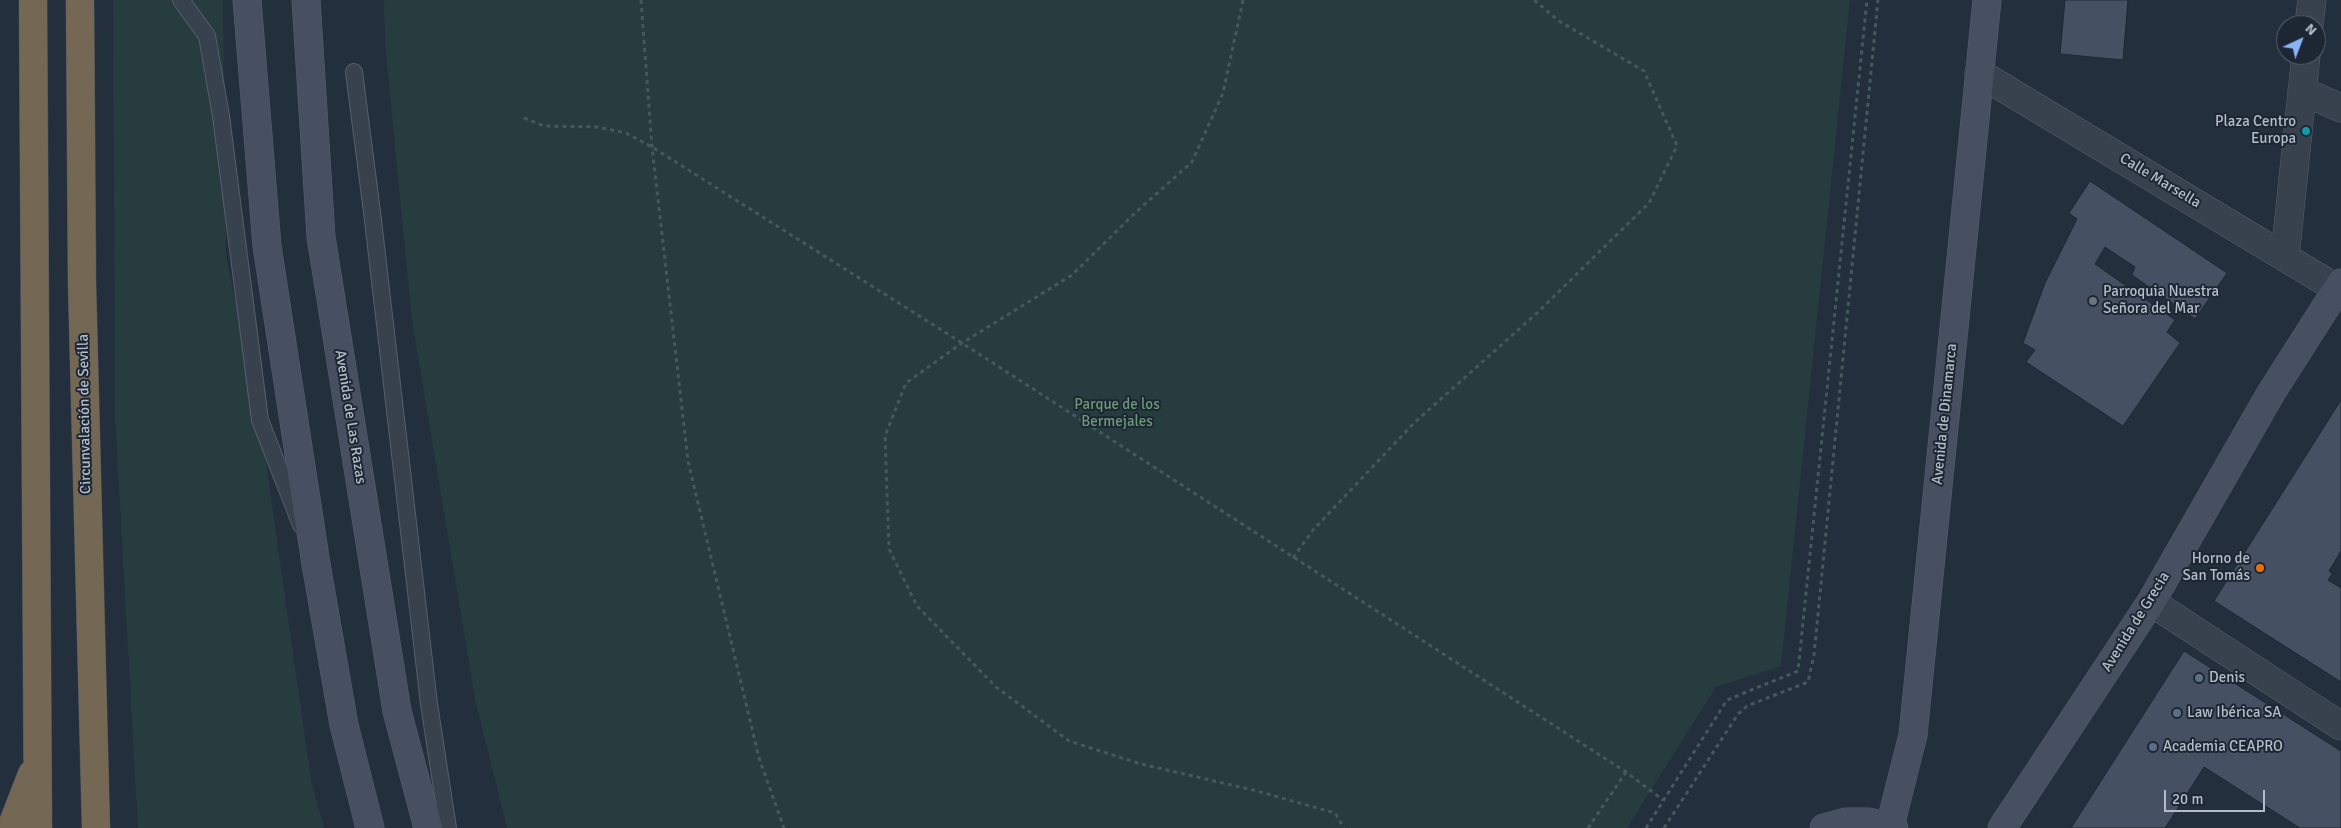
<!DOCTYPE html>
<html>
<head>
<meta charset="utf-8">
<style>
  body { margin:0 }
  #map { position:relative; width:2341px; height:828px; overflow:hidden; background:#242f3e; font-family:Signika,sans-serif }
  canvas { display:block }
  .north { position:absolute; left:2276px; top:15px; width:50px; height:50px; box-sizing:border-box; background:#1d2633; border:1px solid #59626f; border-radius:50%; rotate:43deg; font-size:14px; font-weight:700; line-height:20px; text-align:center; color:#b4bcc9 }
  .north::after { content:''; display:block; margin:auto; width:18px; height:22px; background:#8ab4f8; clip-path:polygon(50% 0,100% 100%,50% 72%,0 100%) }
  .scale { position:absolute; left:2164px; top:790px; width:101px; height:22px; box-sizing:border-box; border:2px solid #b4bcc9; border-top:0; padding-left:6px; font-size:15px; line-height:18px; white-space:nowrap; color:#b4bcc9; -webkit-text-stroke:4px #1d2633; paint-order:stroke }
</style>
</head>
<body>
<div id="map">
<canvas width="2341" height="828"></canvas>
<div class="north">N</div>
<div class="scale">20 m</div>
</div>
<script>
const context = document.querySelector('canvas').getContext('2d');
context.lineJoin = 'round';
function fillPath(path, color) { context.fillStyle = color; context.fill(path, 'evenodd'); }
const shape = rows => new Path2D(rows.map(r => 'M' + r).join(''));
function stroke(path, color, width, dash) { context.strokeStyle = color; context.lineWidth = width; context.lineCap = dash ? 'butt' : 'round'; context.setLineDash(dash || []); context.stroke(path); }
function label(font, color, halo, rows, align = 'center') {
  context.font = font + ' Signika,sans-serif'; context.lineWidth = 4; context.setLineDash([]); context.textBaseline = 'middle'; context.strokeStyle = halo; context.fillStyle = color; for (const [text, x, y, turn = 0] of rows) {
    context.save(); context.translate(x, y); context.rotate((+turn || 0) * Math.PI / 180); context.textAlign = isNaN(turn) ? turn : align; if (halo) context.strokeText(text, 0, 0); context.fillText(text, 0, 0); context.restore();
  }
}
const green = shape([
  [113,0,223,0,226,256,260,420,311,780,324,828,138,828,115,417],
  [384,0,1850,0,1781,666,1716,687,1627,828,507,828,475,699,412,320,385,44]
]);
const building = shape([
  [2065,0,2128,0,2123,60,2060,54,2065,0],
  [2090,181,2227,273,2195,319,2132,275,2135,267,2105,247,2095,264,2175,320,2167,332,2180,343,2123,426,2026,362,2035,350,2023,343,2045,283,2077,219,2069,213,2090,181],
  [2341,400,2341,551,2329,571,2332,574,2328,580,2341,588,2341,682,2214,601,2341,400],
  [2184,651,2341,751,2341,828,2300,828,2204,767,2165,828,2071,828,2184,651]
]);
const path = shape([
  [641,0,652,147,688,461,759,758,784,828],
  [1243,0,1223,93,1192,162,1136,212,1072,275,962,343,906,383,885,436,889,549,917,606,996,687,1069,741,1141,764,1253,790,1335,813,1344,828],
  [524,118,544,126,598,127,626,133,652,147,962,343,1626,772,1663,800],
  [1293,558,1313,530,1414,423,1537,313,1649,203,1677,146,1644,71,1559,21,1534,0],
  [1588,828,1626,772],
  [1646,828,1727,700,1798,671,1867,0],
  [1664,828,1738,714,1747,706,1808,682,1814,655,1878,0]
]);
const service = shape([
  [181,0,207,36,221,116,260,420,301,525],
  [354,72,372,212,429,704,448,828]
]);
const minor = shape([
  [2309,25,2312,0],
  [1979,73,2341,291],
  [2302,91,2341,108],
  [2285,256,2306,55],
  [2151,602,2341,726]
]);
const secondary = shape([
  [247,0,267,246,316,564,344,725,370,828],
  [306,0,321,237,397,711,428,828],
  [1890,826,1913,735,1987,0],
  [1824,828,1846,822,1869,822,1894,828],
  [2002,828,2151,602,2271,393,2341,283]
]);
const motorway = shape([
  [33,0,38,828],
  [80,0,82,283,96,828],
  [11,828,32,774]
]);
const markers = [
  [2306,131,5,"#0f9aa8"],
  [2093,301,5,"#6b7280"],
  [2260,568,5,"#e8710a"],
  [2199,678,5,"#5c6f8a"],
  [2177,713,5,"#5c6f8a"],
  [2153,747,5,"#5c6f8a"]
];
const poiNames = [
  ["Plaza Centro",2296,122,"right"],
  ["Europa",2296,139,"right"],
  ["Parroquia Nuestra",2103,292],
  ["Señora del Mar",2103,309],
  ["Horno de",2250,559,"right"],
  ["San Tomás",2250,576,"right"],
  ["Denis",2209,678],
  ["Law Ibérica SA",2187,713],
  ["Academia CEAPRO",2163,747]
];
const streetNames = [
  ["Calle Marsella",2160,181,31],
  ["Circunvalación de Sevilla",85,414,-91],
  ["Avenida de Dinamarca",1945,414,-84],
  ["Avenida de Las Razas",350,417,81],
  ["Avenida de Grecia",2136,622,-58]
];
const parkNames = [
  ["Parque de los",1117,405],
  ["Bermejales",1117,422]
];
fillPath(green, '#263c3f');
fillPath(building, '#455162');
stroke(building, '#1f2835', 1);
stroke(service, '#565f6c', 18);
stroke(minor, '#565f6c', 29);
stroke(secondary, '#565f6c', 29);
stroke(motorway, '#434c59', 29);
stroke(path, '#44595c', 3, [4, 4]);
stroke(service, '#38414e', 16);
stroke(minor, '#38414e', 28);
stroke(secondary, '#465061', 28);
stroke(motorway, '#746855', 28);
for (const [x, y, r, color] of markers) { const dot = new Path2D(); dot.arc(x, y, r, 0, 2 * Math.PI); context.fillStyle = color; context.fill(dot); stroke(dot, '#1d2633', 2); }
label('15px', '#b4bcc9', '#1d2633', poiNames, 'left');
label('15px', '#b4bcc9', '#1d2633', streetNames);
label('15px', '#6b9a76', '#1d2633', parkNames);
</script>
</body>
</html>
